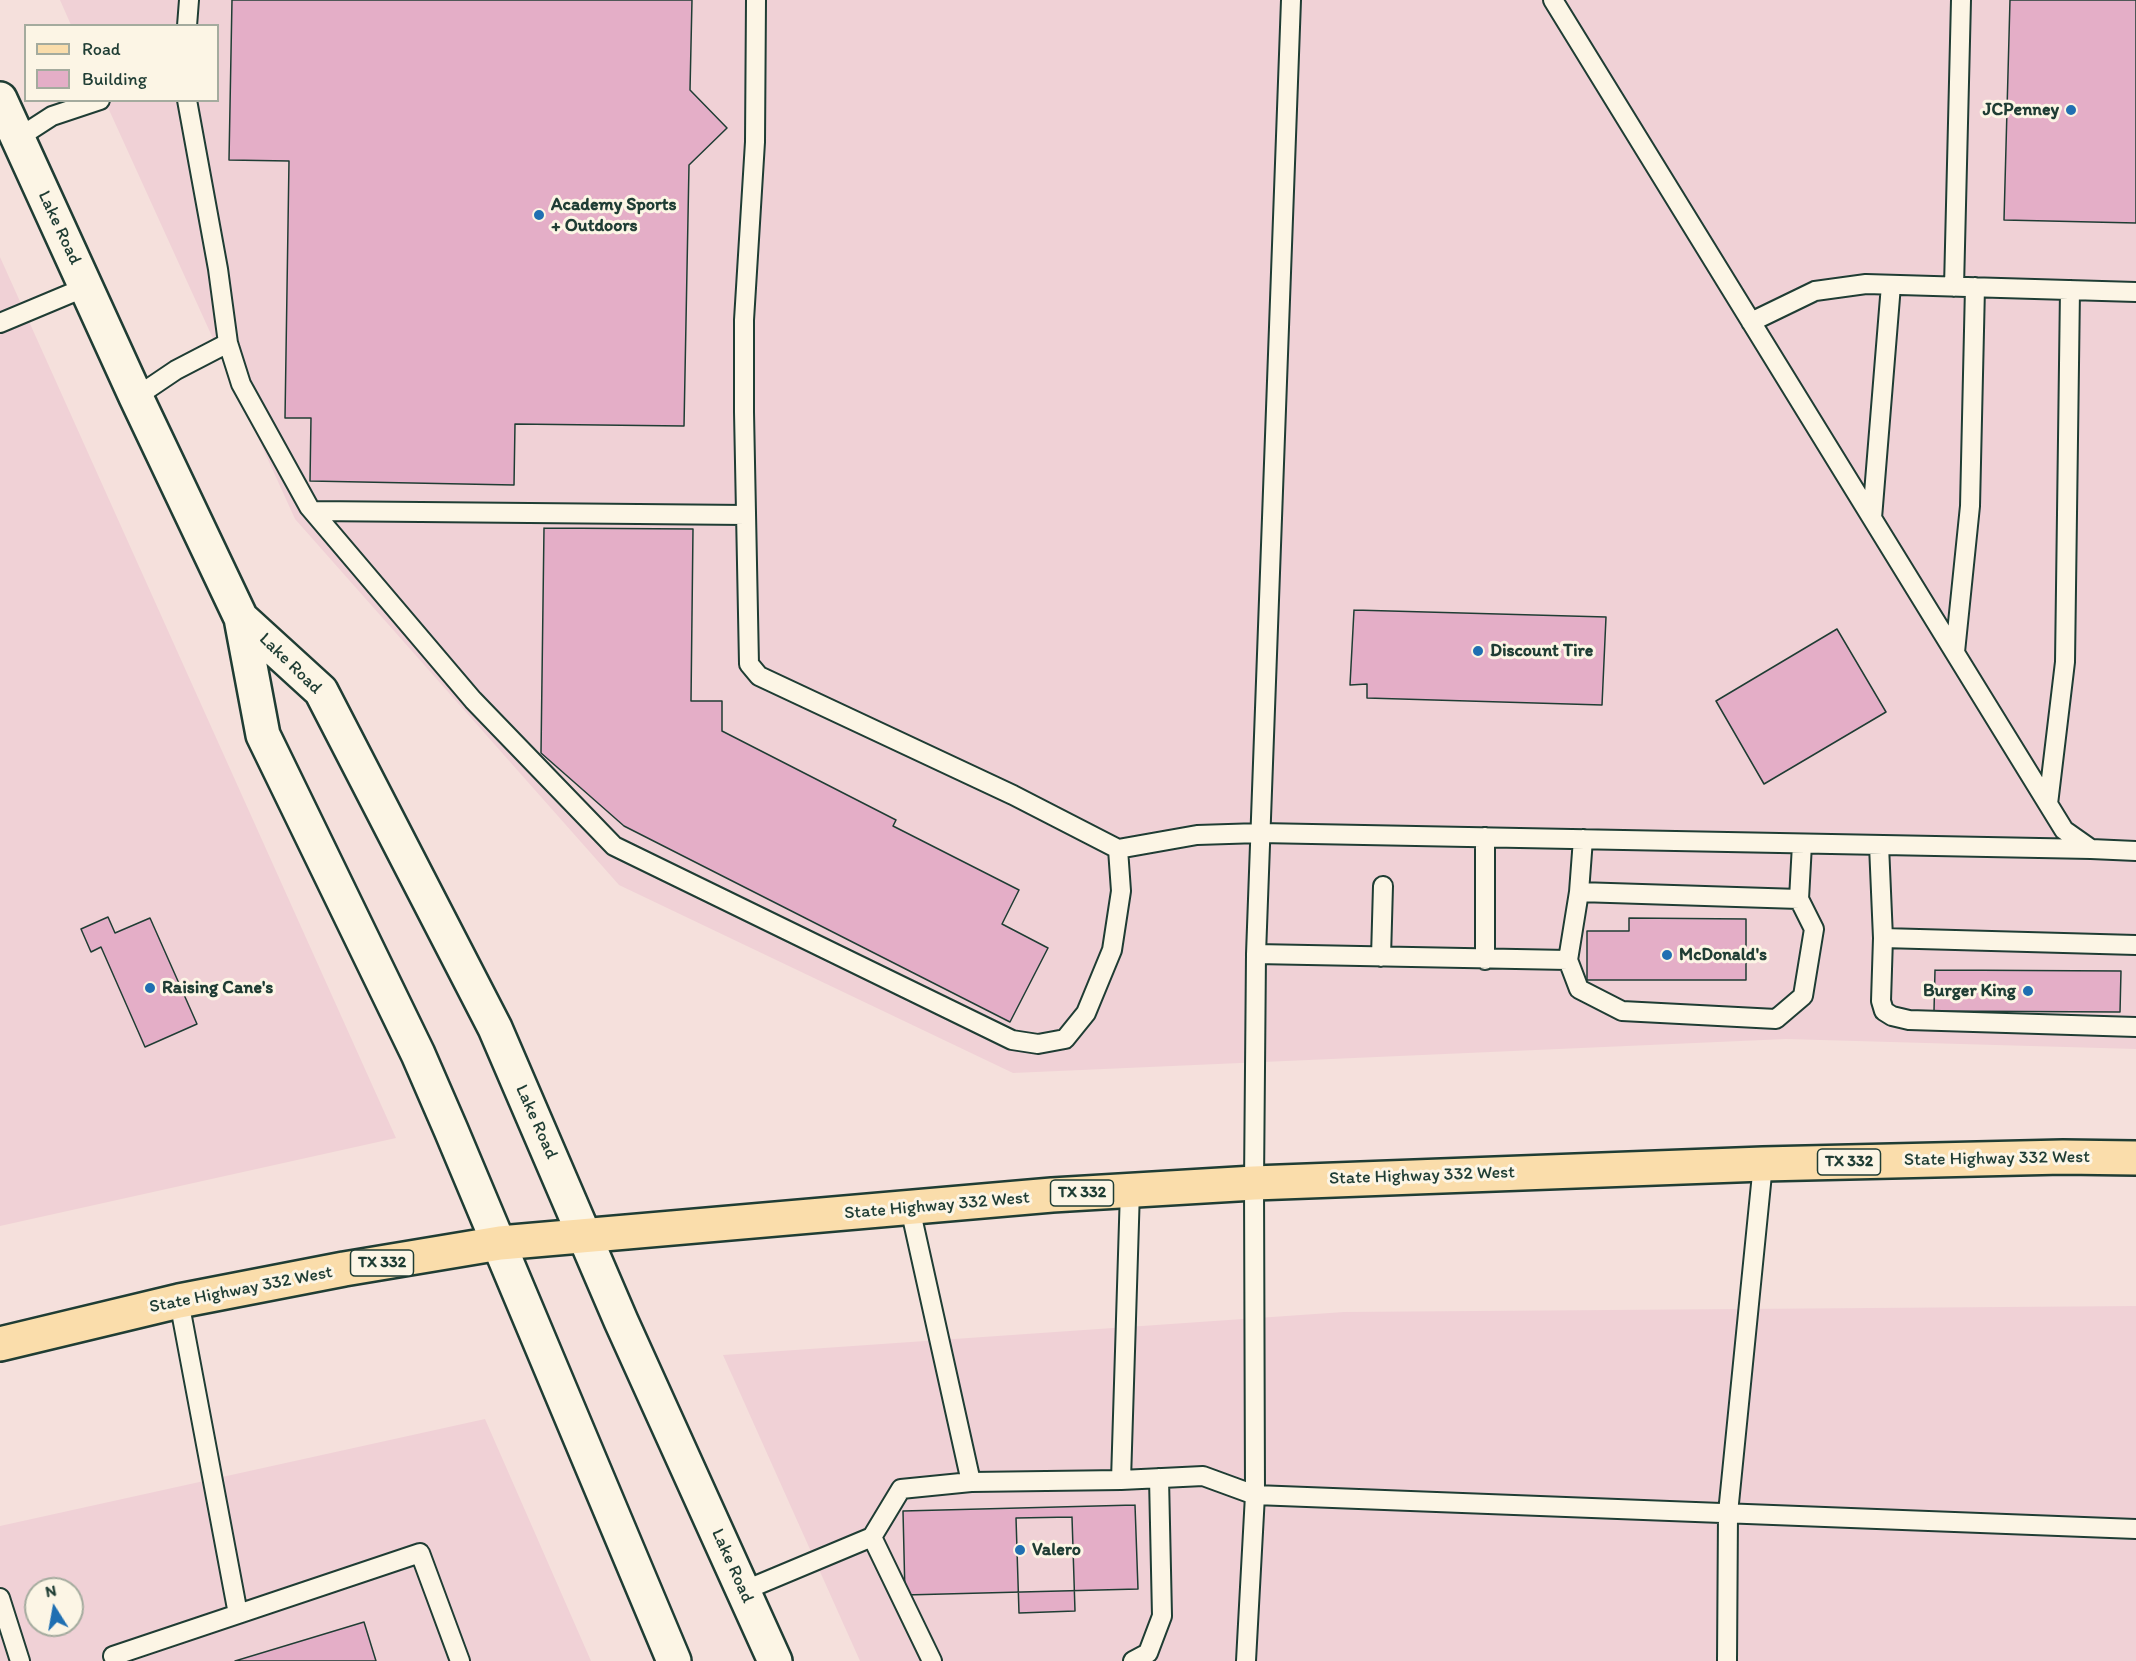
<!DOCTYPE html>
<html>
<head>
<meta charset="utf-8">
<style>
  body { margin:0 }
  #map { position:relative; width:2136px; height:1661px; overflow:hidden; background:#f5e0dc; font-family:Itim,sans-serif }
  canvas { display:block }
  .legend { position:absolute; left:24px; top:24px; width:195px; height:78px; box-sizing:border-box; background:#fcf5e5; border:2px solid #a4ab9e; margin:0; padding:8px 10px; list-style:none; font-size:18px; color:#1f3d34 }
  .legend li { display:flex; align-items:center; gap:12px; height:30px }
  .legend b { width:30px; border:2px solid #a4ab9e }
  .north { position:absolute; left:24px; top:1577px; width:60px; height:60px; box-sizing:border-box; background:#fcf5e5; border:2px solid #a4ab9e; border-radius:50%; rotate:349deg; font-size:16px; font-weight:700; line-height:24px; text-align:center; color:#1f3d34 }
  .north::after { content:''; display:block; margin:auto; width:21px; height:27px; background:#1f6fb2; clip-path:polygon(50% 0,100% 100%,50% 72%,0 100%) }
</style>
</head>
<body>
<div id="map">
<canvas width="2136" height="1661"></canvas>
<ul class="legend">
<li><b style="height:8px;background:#faddab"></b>Road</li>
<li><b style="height:16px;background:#e4aec7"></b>Building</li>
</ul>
<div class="north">N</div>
</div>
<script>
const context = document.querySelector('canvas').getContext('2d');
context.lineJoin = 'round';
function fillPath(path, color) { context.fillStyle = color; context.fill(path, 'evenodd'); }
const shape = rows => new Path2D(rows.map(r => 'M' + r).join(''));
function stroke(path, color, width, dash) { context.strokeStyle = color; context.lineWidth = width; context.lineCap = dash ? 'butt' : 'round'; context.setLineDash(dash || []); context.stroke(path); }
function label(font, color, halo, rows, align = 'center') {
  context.font = font + ' Itim,sans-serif'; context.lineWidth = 6; context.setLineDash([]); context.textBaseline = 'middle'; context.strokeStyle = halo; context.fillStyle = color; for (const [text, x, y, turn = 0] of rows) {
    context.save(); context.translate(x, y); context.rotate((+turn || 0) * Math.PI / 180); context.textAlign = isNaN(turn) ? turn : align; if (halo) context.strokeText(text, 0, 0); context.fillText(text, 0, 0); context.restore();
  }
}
const built = shape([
  [60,0,2136,0,2136,1049,1786,1039,1013,1073,619,885,295,519,105,101,218,100,218,26,71,25],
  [0,257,396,1138,0,1226],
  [2136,1306,2136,1661,860,1661,723,1355,1344,1312],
  [485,1419,591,1661,0,1661,0,1526],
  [36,1589,72,1589,72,1625,36,1625]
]);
const building = shape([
  [232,0,692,0,690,90,727,128,689,165,684,426,515,424,514,485,310,481,311,418,285,418,289,161,229,160,232,0],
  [2010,0,2136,0,2136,223,2004,220,2010,0],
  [544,528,693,529,691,701,722,701,722,731,896,820,893,826,1019,890,1002,924,1048,948,1010,1022,624,826,541,753,544,528],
  [1354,610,1606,617,1602,705,1367,698,1367,684,1350,685,1354,610],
  [1837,629,1886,712,1764,784,1716,701,1837,629],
  [108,917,115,933,150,918,197,1024,145,1047,101,947,91,952,81,929,108,917],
  [1629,918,1746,919,1746,980,1587,980,1587,931,1629,931,1629,918],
  [1935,970,2121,971,2120,1012,1934,1011,1935,970],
  [1135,1505,1138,1589,905,1595,903,1511,1135,1505],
  [1072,1517,1075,1611,1019,1613,1016,1518,1072,1517],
  [364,1622,376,1661,235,1661,364,1622]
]);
const lane = shape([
  [756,0,755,142,744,320,744,412,749,664,759,676,1013,795,1118,849,1197,835,1260,833,2091,849],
  [1553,0,2064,830,2091,849,2136,851],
  [187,26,189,0],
  [187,100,218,269,228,343,241,384,309,507,473,700,614,846,1012,1040,1038,1044,1065,1039,1086,1013,1112,950,1121,891,1118,849],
  [18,138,52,116,100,100],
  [1954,287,1961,0],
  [1751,322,1815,291,1866,284,2136,292],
  [0,323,86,287],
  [136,397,176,370,228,343],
  [313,511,746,515],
  [1872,518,1891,285],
  [1955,652,1970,506,1975,287],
  [2048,804,2065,662,2070,290],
  [1879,845,1883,938,1881,1001,1884,1011,1892,1016,1909,1020,2136,1027],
  [1579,892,1799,899],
  [1883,938,2136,945],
  [1256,954,1568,960,1579,989,1622,1011,1776,1019,1803,996,1814,929,1799,899,1802,844],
  [1381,957,1383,886],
  [1485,960,1485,837],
  [1568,960,1579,892,1583,839],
  [910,1208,971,1482],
  [179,1301,238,1614],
  [1121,1480,1130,1190],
  [872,1537,901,1489,971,1482,1121,1480,1203,1476,1255,1495,2136,1529],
  [743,1591,872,1537,932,1661],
  [0,1598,20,1661],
  [113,1656,420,1553,460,1661],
  [1133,1661,1148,1653,1162,1616,1159,1478],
  [1246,1661,1255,1495,1254,1183,1256,954,1291,0],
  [1727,1661,1728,1513,1763,1164]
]);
const secondary = shape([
  [0,99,136,397,241,618,263,735,418,1054,451,1130,674,1661],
  [241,618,321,691,495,1028,621,1321,775,1661]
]);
const primary = shape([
  [0,1344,179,1301,344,1269,500,1243,1052,1195,1254,1183,1763,1164,2063,1157,2136,1158]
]);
const markers = [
  [2071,110,6,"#1f6fb2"],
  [539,215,6,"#1f6fb2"],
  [1478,651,6,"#1f6fb2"],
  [1667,955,6,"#1f6fb2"],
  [150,988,6,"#1f6fb2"],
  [2028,991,6,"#1f6fb2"],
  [1020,1550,6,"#1f6fb2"]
];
const shields = [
  [1849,1162,63],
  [1082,1193,63],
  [382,1263,63]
];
const shieldNames = [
  ["TX 332",1849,1162],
  ["TX 332",1082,1193],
  ["TX 332",382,1263]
];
const poiNames = [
  ["JCPenney",2059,110,"right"],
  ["Academy Sports",551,205],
  ["+ Outdoors",551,226],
  ["Discount Tire",1490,651],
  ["McDonald's",1679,955],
  ["Raising Cane's",162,988],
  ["Burger King",2016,991,"right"],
  ["Valero",1032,1550]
];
const streetNames = [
  ["Lake Road",59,228,65],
  ["Lake Road",290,664,44],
  ["Lake Road",536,1122,66],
  ["State Highway 332 West",1997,1159,-1],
  ["State Highway 332 West",1422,1176,-2],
  ["State Highway 332 West",937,1206,-5],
  ["State Highway 332 West",241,1290,-11],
  ["Lake Road",732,1566,66]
];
fillPath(built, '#f0d1d6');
fillPath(building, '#e4aec7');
stroke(building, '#1f3d34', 1.5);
stroke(lane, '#1f3d34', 22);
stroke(secondary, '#1f3d34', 38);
stroke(primary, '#1f3d34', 38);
stroke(lane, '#fcf5e5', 18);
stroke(secondary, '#fcf5e5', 33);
stroke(primary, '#faddab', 33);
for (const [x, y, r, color] of markers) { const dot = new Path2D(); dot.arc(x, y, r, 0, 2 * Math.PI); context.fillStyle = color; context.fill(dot); stroke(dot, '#fcf5e5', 2); }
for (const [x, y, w] of shields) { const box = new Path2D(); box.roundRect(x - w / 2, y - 13, w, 26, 4.5); context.fillStyle = '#fcf5e5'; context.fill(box); stroke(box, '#1f3d34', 1.5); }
label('bold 16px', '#1f3d34', null, shieldNames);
label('bold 18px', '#1f3d34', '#fcf5e5', poiNames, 'left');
label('18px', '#1f3d34', '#fcf5e5', streetNames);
</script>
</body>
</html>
